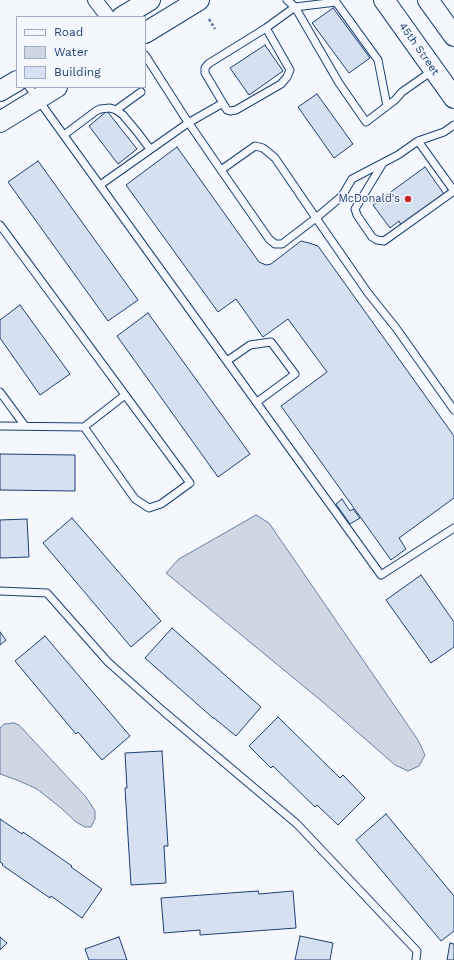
<!DOCTYPE html>
<html>
<head>
<meta charset="utf-8">
<style>
  body { margin:0 }
  #map { position:relative; width:454px; height:960px; overflow:hidden; background:#f4f7fb; font-family:"Work Sans",sans-serif }
  canvas { display:block }
  .legend { position:absolute; left:16px; top:16px; width:130px; height:72px; box-sizing:border-box; background:#f4f7fb; border:1px solid #9eadc5; margin:0; padding:5px 7px; list-style:none; font-size:12px; color:#1d3f73 }
  .legend li { display:flex; align-items:center; gap:8px; height:20px }
  .legend b { width:20px; border:1px solid #9eadc5 }
</style>
</head>
<body>
<div id="map">
<canvas width="454" height="960"></canvas>
<ul class="legend">
<li><b style="height:5px;background:#f4f7fb"></b>Road</li>
<li><b style="height:11px;background:#cfd7e4"></b>Water</li>
<li><b style="height:11px;background:#d5e0f0"></b>Building</li>
</ul>
</div>
<script>
const context = document.querySelector('canvas').getContext('2d');
context.lineJoin = 'round';
function fillPath(path, color) { context.fillStyle = color; context.fill(path, 'evenodd'); }
const shape = rows => new Path2D(rows.map(r => 'M' + r).join(''));
function stroke(path, color, width, dash) { context.strokeStyle = color; context.lineWidth = width; context.lineCap = dash ? 'butt' : 'round'; context.setLineDash(dash || []); context.stroke(path); }
function label(font, color, halo, rows, align = 'center') {
  context.font = font + ' "Work Sans",sans-serif'; context.lineWidth = 3; context.setLineDash([]); context.textBaseline = 'middle'; context.strokeStyle = halo; context.fillStyle = color; for (const [text, x, y, turn = 0] of rows) {
    context.save(); context.translate(x, y); context.rotate((+turn || 0) * Math.PI / 180); context.textAlign = isNaN(turn) ? turn : align; if (halo) context.strokeText(text, 0, 0); context.fillText(text, 0, 0); context.restore();
  }
}
const water = shape([
  [256,515,269,523,418,740,425,755,419,766,408,771,395,765,324,703,166,573,179,559,256,515],
  [14,723,19,725,86,797,95,811,95,819,91,827,85,827,76,822,61,808,37,789,17,780,0,774,0,728,4,724,14,723]
]);
const building = shape([
  [333,8,370,58,349,73,312,23,333,8],
  [265,45,283,71,249,95,230,68,265,45],
  [317,94,353,144,334,158,298,107,317,94],
  [107,111,137,149,118,164,89,126,107,111],
  [177,147,259,262,266,265,271,264,301,241,309,243,318,246,454,436,454,498,399,538,406,549,391,560,281,406,327,372,288,319,263,337,236,299,218,312,126,185,177,147],
  [38,161,138,300,108,321,8,182,38,161],
  [425,167,444,194,401,225,399,221,390,228,373,205,425,167],
  [20,305,70,374,40,395,0,338,0,320,20,305],
  [148,313,250,454,218,477,117,336,148,313],
  [0,454,75,455,75,491,0,490,0,454],
  [342,499,350,511,353,509,360,518,350,524,336,504,342,499],
  [72,518,161,621,131,647,43,543,72,518],
  [27,519,29,557,0,558,0,520,27,519],
  [421,575,454,622,454,647,431,663,386,600,421,575],
  [172,628,261,707,236,736,214,718,213,718,145,658,172,628],
  [0,632,6,640,0,645,0,632],
  [45,636,130,736,102,760,78,732,76,734,15,661,45,636],
  [278,717,340,778,343,775,365,798,338,825,317,805,315,807,273,766,271,768,249,746,278,717],
  [162,751,168,846,164,846,166,883,131,885,125,788,127,788,125,753,162,751],
  [386,814,454,896,454,931,441,941,356,840,386,814],
  [0,819,22,834,23,832,72,866,71,867,102,889,82,918,51,896,50,898,2,865,3,864,0,862,0,819],
  [258,891,259,894,293,891,296,928,200,935,200,930,164,933,161,898,258,891],
  [300,936,333,943,330,960,295,960,300,936],
  [0,937,7,943,0,950,0,937],
  [119,937,127,960,89,960,85,949,119,937],
  [450,943,454,944,454,960,447,960,450,943]
]);
const path = shape([
  [209,19,215,29]
]);
const lane = shape([
  [266,28,290,70,287,77,281,84,236,110,230,111,227,110,205,73,205,68,208,64,266,28,295,7,287,0],
  [145,55,184,116,221,170,269,239,275,244,282,244,316,218,342,196,352,179,398,155,418,141,444,132,454,125],
  [29,87,381,575,454,528],
  [387,106,378,60,336,2,295,7,339,83,366,122,395,100,402,92,432,71],
  [116,110,141,92],
  [64,135,96,111,100,109,110,108,116,110,123,115,138,133,150,149],
  [418,141,454,191],
  [383,163,355,209,357,215,372,237,377,240,384,241,454,191],
  [221,170,255,146,263,148,268,152,275,158,316,218,368,293,396,328,454,410],
  [100,185,188,123,223,103],
  [0,225,190,483,161,504,149,508,135,499,84,427,0,426],
  [227,361,250,345,271,342,295,374,257,402],
  [0,392,25,426],
  [84,427,125,395],
  [0,591,47,593,108,662,163,711,297,824,417,951,416,960]
]);
const street = shape([
  [95,0,108,17]
]);
const secondary = shape([
  [384,0,454,98],
  [428,0,454,36],
  [122,17,150,0],
  [145,33,199,0],
  [0,91,17,81],
  [0,122,57,87]
]);
const markers = [
  [408,199,4,"#c62828"]
];
const streetNames = [
  ["45th Street",419,49,55]
];
const poiNames = [
  ["McDonald's",400,199]
];
fillPath(water, '#cfd7e4');
stroke(water, '#687fa3', 1);
fillPath(building, '#d5e0f0');
stroke(building, '#1d3f73', 1);
stroke(lane, '#1d3f73', 9);
stroke(street, '#1d3f73', 16);
stroke(secondary, '#1d3f73', 22);
stroke(path, '#5e769c', 2.5, [3, 2]);
stroke(lane, '#f4f7fb', 7);
stroke(street, '#f4f7fb', 14);
stroke(secondary, '#f4f7fb', 20);
for (const [x, y, r, color] of markers) { const dot = new Path2D(); dot.arc(x, y, r, 0, 2 * Math.PI); context.fillStyle = color; context.fill(dot); stroke(dot, '#f4f7fb', 1.5); }
label('11px', '#1d3f73', '#f4f7fb', streetNames);
label('11px', '#1d3f73', '#f4f7fb', poiNames, 'right');
</script>
</body>
</html>
